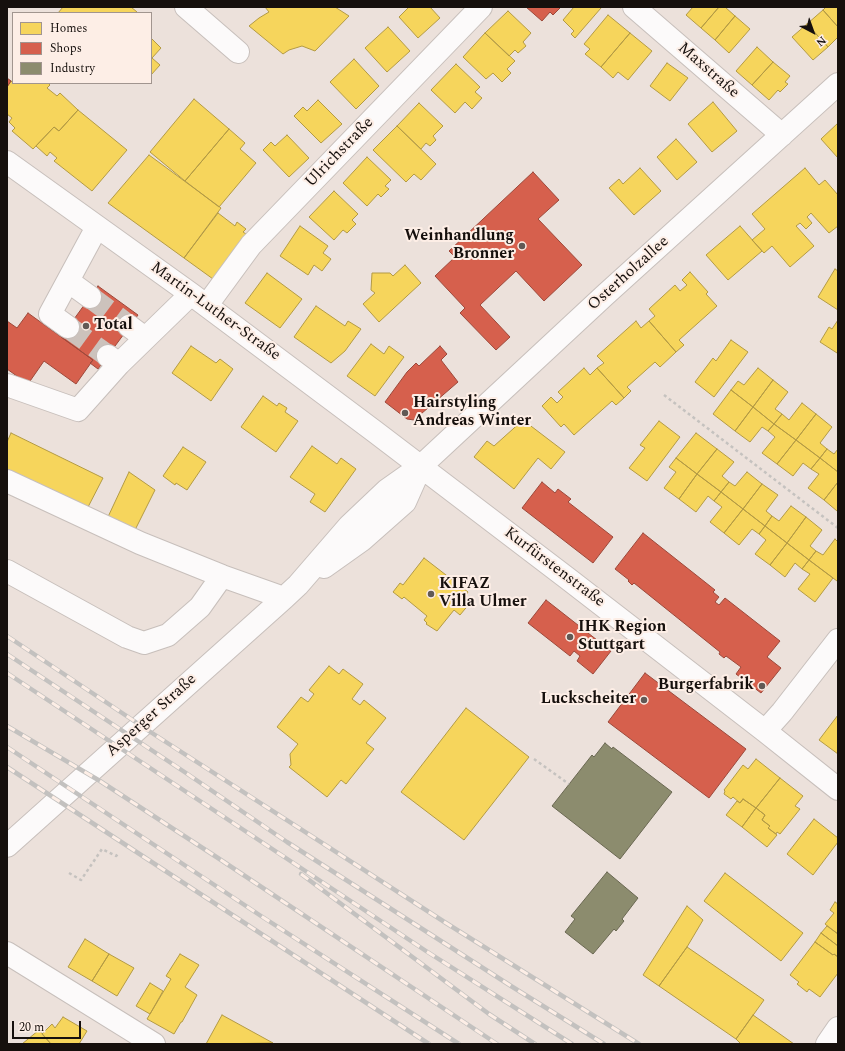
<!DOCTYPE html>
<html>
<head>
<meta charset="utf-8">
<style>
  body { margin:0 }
  #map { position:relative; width:845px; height:1051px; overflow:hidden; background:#ece1db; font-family:Spectral,serif }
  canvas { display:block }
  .frame { position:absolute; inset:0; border:8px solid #16100d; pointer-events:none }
  .legend { position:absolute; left:12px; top:12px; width:140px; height:72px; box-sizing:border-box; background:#fdeee6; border:1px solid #a1958f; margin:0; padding:5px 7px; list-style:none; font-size:12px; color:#16100d }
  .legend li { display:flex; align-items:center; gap:8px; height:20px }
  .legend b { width:20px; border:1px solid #a1958f }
  .north { position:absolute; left:793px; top:12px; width:40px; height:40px; -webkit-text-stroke:3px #fdeee6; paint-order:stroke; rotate:139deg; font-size:11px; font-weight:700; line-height:16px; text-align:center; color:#16100d }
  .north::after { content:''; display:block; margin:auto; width:14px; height:18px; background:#16100d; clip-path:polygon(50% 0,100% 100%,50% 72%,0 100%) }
  .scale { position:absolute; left:12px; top:1021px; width:69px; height:18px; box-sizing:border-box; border:2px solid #16100d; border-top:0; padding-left:5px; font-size:12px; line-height:14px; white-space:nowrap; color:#16100d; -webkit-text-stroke:3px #fdeee6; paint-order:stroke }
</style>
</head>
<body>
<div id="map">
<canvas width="845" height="1051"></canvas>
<div class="frame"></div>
<ul class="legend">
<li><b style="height:11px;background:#f6d55c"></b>Homes</li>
<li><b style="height:11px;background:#d6604d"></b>Shops</li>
<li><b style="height:11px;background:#8c8c6e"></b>Industry</li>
</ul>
<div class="north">N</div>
<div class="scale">20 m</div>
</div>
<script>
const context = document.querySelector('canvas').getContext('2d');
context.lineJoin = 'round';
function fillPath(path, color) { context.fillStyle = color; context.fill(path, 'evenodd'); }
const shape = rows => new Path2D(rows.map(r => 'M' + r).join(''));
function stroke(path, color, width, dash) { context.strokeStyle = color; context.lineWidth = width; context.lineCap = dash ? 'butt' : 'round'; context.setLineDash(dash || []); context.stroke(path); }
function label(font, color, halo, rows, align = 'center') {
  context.font = font + ' Spectral,serif'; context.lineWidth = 4; context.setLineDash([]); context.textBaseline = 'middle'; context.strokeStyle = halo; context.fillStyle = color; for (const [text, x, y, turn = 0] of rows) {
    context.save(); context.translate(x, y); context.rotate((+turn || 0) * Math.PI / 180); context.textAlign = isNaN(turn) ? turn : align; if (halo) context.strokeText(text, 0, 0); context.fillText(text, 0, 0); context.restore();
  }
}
const homes = shape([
  [63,7,131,7,137,12,136,13,58,13,63,7],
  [265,7,335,7,349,16,315,51,302,46,289,50,283,54,249,26,259,18,269,12,265,7],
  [409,7,430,7,440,18,418,38,399,17,409,7],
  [574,7,599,7,601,8,575,38,571,34,574,31,563,20,574,7],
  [693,7,719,7,701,28,686,15,693,7],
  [719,7,725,7,735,16,715,40,701,28,719,7],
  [826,7,838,7,838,27,823,10,826,7],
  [823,10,838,27,838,37,828,47,807,24,823,10],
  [508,11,531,33,523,42,526,46,518,53,515,50,509,56,485,33,508,11],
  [608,15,630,33,601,67,585,54,590,49,584,44,608,15],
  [735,16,750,29,729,53,715,40,735,16],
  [807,24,828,47,813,60,792,37,807,24],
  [388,27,410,51,387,72,365,48,388,27],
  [485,33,515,61,507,69,511,73,502,82,493,73,486,79,463,57,485,33],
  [630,33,652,51,628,80,618,72,613,78,601,67,630,33],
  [151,38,161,48,152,58,160,65,151,75,151,38],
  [757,47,773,62,752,85,736,71,757,47],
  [354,59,379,86,356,109,330,82,354,59],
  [773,62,790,76,785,82,788,84,780,92,778,90,769,100,752,85,773,62],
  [667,63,688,78,670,101,650,86,667,63],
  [456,64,480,87,475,92,482,98,472,109,465,102,455,113,431,90,456,64],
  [11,81,13,83,48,83,50,85,47,88,57,96,60,93,78,110,59,131,54,127,33,149,12,131,15,128,9,122,12,118,7,114,7,87,11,81],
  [194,99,229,129,185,181,150,152,194,99],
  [318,100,342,124,321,143,294,116,303,107,307,111,318,100],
  [713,102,737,131,712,152,688,124,713,102],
  [419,103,443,126,433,136,436,140,430,146,426,143,421,149,397,126,419,103],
  [78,110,127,150,92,191,54,161,57,158,50,152,47,156,36,146,54,127,59,131,78,110],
  [838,123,838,158,821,139,838,123],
  [397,126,436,164,421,180,414,174,406,182,373,150,397,126],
  [229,129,245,143,240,149,256,163,219,207,185,181,229,129],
  [287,135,309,158,289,177,263,150,271,142,275,146,287,135],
  [676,139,697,162,677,180,657,157,676,139],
  [149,155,221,208,184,258,108,203,149,155],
  [367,157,391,180,385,186,389,189,381,197,378,194,367,206,343,183,367,157],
  [640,168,661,191,634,215,609,188,619,179,623,184,640,168],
  [805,168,819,185,825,180,838,195,838,226,829,233,811,213,807,217,812,223,806,229,800,223,796,226,814,246,790,267,772,246,764,253,752,240,765,229,752,214,805,168],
  [334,191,358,214,352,220,356,224,347,233,343,230,334,240,309,217,334,191],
  [218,213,235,226,237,222,246,229,243,232,246,234,213,279,184,258,218,213],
  [300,226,328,246,323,253,331,259,322,271,314,265,308,275,280,256,300,226],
  [740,226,762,251,728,280,706,255,740,226],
  [405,265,421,283,379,322,363,304,375,293,371,290,372,273,390,273,393,276,405,265],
  [835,269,838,271,838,310,818,297,835,269],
  [690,272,708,292,706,294,717,306,679,340,684,345,676,352,649,321,655,316,649,309,675,285,680,291,687,285,682,280,690,272],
  [267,273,302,299,280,328,245,303,267,273],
  [316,306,345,326,348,321,361,329,345,351,331,363,294,337,316,306],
  [838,320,838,350,837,353,820,342,829,327,832,329,838,320],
  [636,321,641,328,649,321,676,352,660,367,655,362,627,387,631,391,624,398,597,368,604,363,597,356,636,321],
  [731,340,748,352,714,397,695,382,713,358,716,361,731,340],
  [371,344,384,354,389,346,404,357,375,396,347,376,371,344],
  [191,346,216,363,220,359,233,369,211,401,172,373,191,346],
  [584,368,590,375,597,368,624,398,616,405,612,401,574,435,564,424,561,427,542,406,551,397,557,403,563,397,558,392,584,368],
  [758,368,773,380,753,407,731,390,738,381,744,385,758,368],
  [773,380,788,392,775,409,782,414,774,424,753,407,773,380],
  [731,390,753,407,735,431,713,414,731,390],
  [263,396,277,406,279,403,287,408,285,412,298,421,276,452,241,427,263,396],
  [802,403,816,414,796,440,774,424,782,414,789,420,802,403],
  [753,407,774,424,768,431,762,427,750,442,735,431,753,407],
  [816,414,832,427,820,443,827,449,820,458,796,440,816,414],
  [523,420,565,452,551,469,538,458,514,489,474,457,487,441,494,446,523,420],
  [659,421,680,437,647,481,629,468,645,448,640,445,659,421],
  [774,424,796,440,777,464,762,453,775,437,768,431,774,424],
  [11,433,103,478,87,509,7,469,7,442,11,433],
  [696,433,717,449,697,474,676,458,696,433],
  [796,440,820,458,811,469,803,463,793,476,777,464,796,440],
  [312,446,337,464,341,458,356,469,325,512,310,502,315,494,290,477,312,446],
  [183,447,206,462,187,490,176,483,175,485,163,476,183,447],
  [717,449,734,462,722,476,729,482,721,492,697,474,717,449],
  [827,449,834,454,838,449,838,472,820,458,827,449],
  [676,458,697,474,679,499,664,488,676,472,669,467,676,458],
  [820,458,838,472,838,482,824,500,808,488,819,474,811,469,820,458],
  [129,472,155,490,134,532,107,519,129,472],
  [747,472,762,484,743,509,721,492,729,482,735,486,747,472],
  [697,474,721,492,714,501,708,496,696,512,679,499,697,474],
  [838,482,838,510,837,511,824,500,838,482],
  [762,484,778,495,766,511,772,516,765,526,743,509,762,484],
  [721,492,743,509,724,533,710,522,722,507,714,501,721,492],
  [791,506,806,517,787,543,765,526,772,516,779,521,791,506],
  [743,509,765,526,759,534,752,529,739,545,724,533,743,509],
  [806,517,822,530,810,546,816,551,809,560,787,543,806,517],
  [765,526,787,543,770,565,755,554,766,540,759,534,765,526],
  [835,539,838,542,838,580,837,581,809,560,816,551,823,555,835,539],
  [787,543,809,560,802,569,795,563,785,577,770,565,787,543],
  [424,558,468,592,464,598,470,603,460,615,454,610,437,631,426,624,427,623,424,620,427,616,404,597,402,599,393,592,400,583,403,585,424,558],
  [809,560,833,578,815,602,798,589,810,574,802,569,809,560],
  [329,666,339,674,343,669,363,684,352,699,360,705,364,700,386,718,366,743,374,749,346,784,341,780,327,797,289,767,291,765,290,754,298,744,277,727,301,697,308,702,314,694,309,690,329,666],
  [466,708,529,757,464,840,401,792,466,708],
  [838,715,838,754,819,740,838,715],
  [756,759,780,778,756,808,743,799,740,803,733,797,731,799,724,794,725,791,724,790,743,765,748,769,756,759],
  [780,778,803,796,795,806,800,809,780,834,777,832,776,834,768,828,770,826,762,820,765,815,756,808,780,778],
  [743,799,756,808,742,827,726,815,737,801,740,803,743,799],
  [756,808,765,815,762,820,770,826,768,828,777,835,767,847,742,827,756,808],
  [814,819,838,838,838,842,813,875,787,854,814,819],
  [725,873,803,933,781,961,704,901,725,873],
  [835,902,838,904,838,934,825,924,834,913,830,910,835,902],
  [687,906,703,920,687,947,659,986,643,975,687,906],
  [827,926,838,934,838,946,821,933,827,926],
  [821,933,838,946,838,957,834,954,833,955,815,942,821,933],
  [85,939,109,954,92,981,68,967,85,939],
  [815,942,833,955,834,954,838,957,838,973,820,997,809,989,807,992,797,984,799,982,790,975,815,942],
  [687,947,764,1000,736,1039,659,986,687,947],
  [109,954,134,968,117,996,92,981,109,954],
  [180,954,199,965,185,987,197,995,182,1022,181,1022,174,1034,147,1019,171,979,166,976,180,954],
  [150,983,163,991,150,1014,136,1006,150,983],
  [222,1015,273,1043,206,1044,222,1015],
  [753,1015,794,1044,741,1044,736,1039,753,1015],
  [63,1017,87,1031,79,1044,51,1044,42,1034,52,1024,55,1028,63,1017],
  [39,1030,51,1044,22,1044,39,1030]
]);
const shops = shape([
  [526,7,561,7,553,15,550,12,542,21,526,7],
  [7,78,11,81,7,87,7,78],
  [533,172,559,200,538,219,582,265,544,301,516,271,480,305,510,337,496,350,460,313,465,308,435,276,455,257,449,251,533,172],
  [98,286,138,315,98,369,90,363,93,360,61,337,98,286],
  [28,313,93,360,76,384,44,361,28,384,7,369,7,321,17,328,28,313],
  [440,346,447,354,441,360,458,382,414,420,407,419,385,402,407,372,416,363,419,366,440,346],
  [542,482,555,493,558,489,571,499,568,502,613,537,593,563,522,508,542,482],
  [643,533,715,590,713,592,719,597,715,602,719,605,725,598,780,641,767,657,781,668,761,693,736,674,741,667,726,656,724,658,719,654,720,652,634,583,632,585,628,581,629,580,615,569,643,533],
  [546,600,611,651,593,674,577,661,580,656,574,651,570,656,528,623,546,600],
  [645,673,746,749,709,798,608,722,645,673]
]);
const industry = shape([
  [605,743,612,749,613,747,672,792,620,859,552,806,592,755,594,757,605,743],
  [607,872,638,898,622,919,624,921,616,931,614,929,593,954,565,932,575,919,571,916,607,872]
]);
const minorTunnel = shape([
  [90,297,129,326],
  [68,327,108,356]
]);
const path = shape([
  [664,395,838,528],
  [534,759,569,784],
  [69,873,81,880,102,849,116,856,118,854]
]);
const minor = shape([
  [186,7,238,52],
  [634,7,782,135],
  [7,162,191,294,374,431,567,578,765,731,838,789],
  [68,281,90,297],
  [207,305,251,245,481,7],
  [129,326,145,338],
  [68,327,50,314,97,227],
  [108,356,119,364,191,294],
  [7,385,78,410,119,364],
  [7,481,140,543,222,576,284,598],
  [324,567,362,540,405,502,421,466],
  [7,571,127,637,144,643,168,635,200,607,222,576],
  [765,731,782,712,838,640],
  [7,846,284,598,298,585,349,526,387,490,421,466,605,295,838,84],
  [7,953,154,1044],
  [827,1044,838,1028]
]);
const rail = shape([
  [7,636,152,733,446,923,639,1044],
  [7,654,186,773,287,842,511,986,604,1044],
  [7,673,426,951,572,1044],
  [7,726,100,781,221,860,497,1044],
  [7,747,261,916,459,1044],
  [7,767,429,1044],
  [301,874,489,1014,535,1044]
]);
const markers = [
  [522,246,4,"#615955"],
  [86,326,4,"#615955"],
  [405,413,4,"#615955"],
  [431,594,4,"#615955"],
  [570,637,4,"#615955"],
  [762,686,4,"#615955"],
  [644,700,4,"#615955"]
];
const streetNames = [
  ["Maxstraße",708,71,41],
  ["Ulrichstraße",340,153,-46],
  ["Osterholzallee",629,274,-42],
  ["Martin-Luther-Straße",215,312,36],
  ["Kurfürstenstraße",554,568,37],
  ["Asperger Straße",152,716,-42]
];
const poiNames = [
  ["Weinhandlung",514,237,"right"],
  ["Bronner",514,255,"right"],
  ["Total",94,326],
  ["Hairstyling",413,404],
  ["Andreas Winter",413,422],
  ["KIFAZ",439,585],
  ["Villa Ulmer",439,603],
  ["IHK Region",578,628],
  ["Stuttgart",578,646],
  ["Burgerfabrik",754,686,"right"],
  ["Luckscheiter",636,700,"right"]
];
fillPath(homes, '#f6d55c');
stroke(homes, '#b39a44', 1);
fillPath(shops, '#d6604d');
stroke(shops, '#9c483a', 1);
fillPath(industry, '#8c8c6e');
stroke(industry, '#696751', 1);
stroke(minorTunnel, '#ccc2bc', 22, [22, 11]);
stroke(minor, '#c7bfbb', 24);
stroke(path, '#c5c2bf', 2.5, [3, 3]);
stroke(minor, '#fcfafa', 22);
stroke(rail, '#c3c1bf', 4.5);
stroke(rail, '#fdeee6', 3, [9]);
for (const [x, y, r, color] of markers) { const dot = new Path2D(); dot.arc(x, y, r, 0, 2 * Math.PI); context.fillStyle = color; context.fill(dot); stroke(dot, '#fdeee6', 1.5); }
label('16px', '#16100d', '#fdeee6', streetNames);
label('bold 16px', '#16100d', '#fdeee6', poiNames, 'left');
</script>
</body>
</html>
